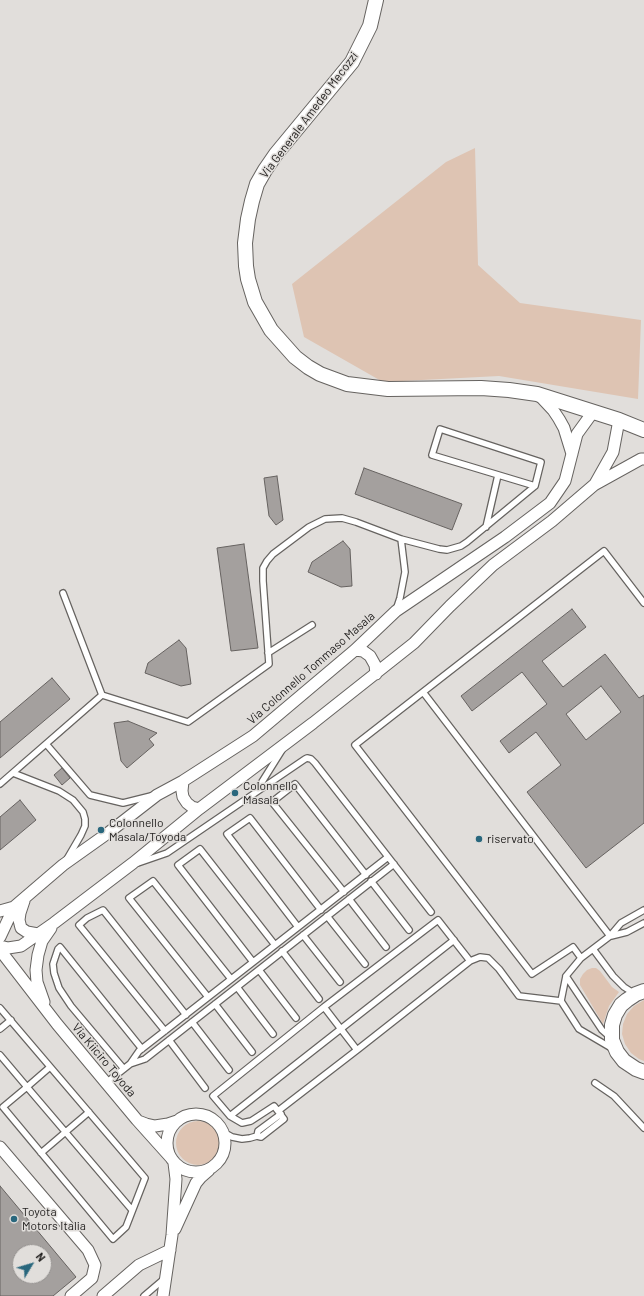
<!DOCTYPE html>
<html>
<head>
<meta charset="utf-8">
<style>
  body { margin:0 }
  #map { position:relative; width:644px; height:1296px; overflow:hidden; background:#e1dedb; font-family:Barlow,sans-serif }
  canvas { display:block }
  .north { position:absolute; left:12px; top:1244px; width:40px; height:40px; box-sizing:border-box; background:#e1dedb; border:1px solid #959290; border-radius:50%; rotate:52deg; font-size:11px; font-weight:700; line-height:16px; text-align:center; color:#232120 }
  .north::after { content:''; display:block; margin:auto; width:14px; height:18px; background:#29677d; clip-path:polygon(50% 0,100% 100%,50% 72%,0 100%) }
</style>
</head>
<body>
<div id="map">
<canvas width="644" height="1296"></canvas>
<div class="north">N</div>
</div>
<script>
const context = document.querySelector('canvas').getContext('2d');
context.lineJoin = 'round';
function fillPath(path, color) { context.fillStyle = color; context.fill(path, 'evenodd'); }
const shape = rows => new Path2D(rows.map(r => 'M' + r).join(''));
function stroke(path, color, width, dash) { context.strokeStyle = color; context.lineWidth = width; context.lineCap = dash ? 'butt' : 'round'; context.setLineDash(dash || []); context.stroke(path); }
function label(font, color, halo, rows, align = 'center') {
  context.font = font + ' Barlow,sans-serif'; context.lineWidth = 3; context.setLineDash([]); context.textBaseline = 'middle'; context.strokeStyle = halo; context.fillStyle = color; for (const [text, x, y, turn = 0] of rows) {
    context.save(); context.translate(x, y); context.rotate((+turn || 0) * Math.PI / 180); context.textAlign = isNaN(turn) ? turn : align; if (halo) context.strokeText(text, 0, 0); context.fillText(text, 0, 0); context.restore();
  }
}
const green = shape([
  [475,148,478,265,520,303,641,320,638,399,499,376,383,382,304,337,292,284,446,162],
  [592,968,596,968,600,971,612,987,619,992,609,1006,603,1024,580,985,580,979,583,974,587,970],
  [644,1000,644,1061,639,1059,631,1053,625,1044,622,1034,623,1024,627,1014,634,1006],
  '176 1143a22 22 0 1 1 44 0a22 22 0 1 1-44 0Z'
]);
const building = shape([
  [364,468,462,504,452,530,355,494,364,468],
  [277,476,283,520,276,525,269,516,264,478,277,476],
  [343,541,350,549,352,586,341,587,308,572,312,562,343,541],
  [244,544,258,648,231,651,217,548,244,544],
  [572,609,586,627,542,661,563,687,605,654,639,698,644,695,644,823,586,868,527,792,561,765,536,732,509,753,500,741,547,704,522,672,472,711,461,696,572,609],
  [601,686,621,712,586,740,566,714,601,686],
  [179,640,186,648,191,684,181,686,145,673,148,663,179,640],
  [52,678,70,699,0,758,0,722,52,678],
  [128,721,157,733,149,739,154,745,127,768,121,761,114,723,128,721],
  [62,768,70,778,62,785,54,775,62,768],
  [20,800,36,820,0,850,0,817,20,800],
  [0,1186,76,1277,53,1296,0,1296,0,1186],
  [20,1252,44,1252,44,1276,20,1276,20,1252]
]);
const service = shape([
  [486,527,498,475],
  [63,593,102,695],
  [396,610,400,598,405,572,401,539],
  [268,653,312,625],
  [423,692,604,551,644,603],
  [47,745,90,795,123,803,151,796],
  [282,750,255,793,305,759,307,758,311,759,315,763,431,912],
  [13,773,59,791,73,800,83,812,85,819,85,826,81,835,67,859],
  [0,784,102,695,188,722,269,664,263,581,263,568,267,561,273,554,309,527,325,519,342,518,356,522,401,539,439,549,447,550,461,546,467,542,535,486,541,462,440,429,432,455,535,486],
  [138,863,167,853,255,793],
  [371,881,409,930],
  [344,892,272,802,295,784,366,875],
  [349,899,386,947],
  [327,916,365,964],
  [298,927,227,834,250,818,321,910],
  [303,935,340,982],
  [611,936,627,932,644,923],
  [593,949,613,976,624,987,635,994],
  [282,951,319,999],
  [581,958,573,947,532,974,355,745,423,692,610,936],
  [470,961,480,957,488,958,499,969,519,996,561,1001],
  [253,962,178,865,200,849,275,945],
  [259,970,296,1018],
  [566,976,602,1030,610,1037],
  [237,987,273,1034],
  [208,997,129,898,153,881,231,979],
  [215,1004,252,1052],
  [324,1007,438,920,470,961,357,1050],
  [0,1008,145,1178,126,1227,113,1239,3,1107,27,1087,0,1055],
  [192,1022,229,1070],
  [0,1029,11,1020],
  [165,1031,79,925,87,918,103,910,186,1015],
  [169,1040,205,1088],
  [613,1049,579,1029,561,1001,566,976,581,958,610,936,621,923,644,910],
  [130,1064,145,1059,394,864],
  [50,1067,27,1087,132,1210],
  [124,1069,71,1006,59,988,54,973,53,964,58,949,60,947,142,1049],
  [106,1083,130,1064,139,1051,388,857],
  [595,1083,614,1096,644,1128],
  [230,1116,454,940],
  [223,1132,232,1137,242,1139,250,1138,257,1136,261,1137,284,1119,274,1106,251,1121,242,1123,230,1116,213,1096,324,1007,357,1050,278,1111],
  [257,1136,258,1131,281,1114],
  [41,1153,89,1112],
  [144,1296,164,1279]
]);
const minor = shape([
  [539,395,553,410,559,419,564,428,572,454],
  [595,484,613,452,619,420],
  [355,650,363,651,370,656,375,665,376,674],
  [183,781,182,791,183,797,187,803,192,807,199,809],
  [24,901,20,913,19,920,21,928,27,932,38,934],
  [0,911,14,907],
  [0,937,14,907,63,865,108,833,157,795,183,781,253,736,355,650,396,611,505,537,550,503,565,481,577,434,593,412],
  [0,946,8,948,21,946,54,923,133,863,199,809,313,723,414,643,450,606,493,565,552,521,594,485,641,459,644,459],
  [0,950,57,1024,137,1120,172,1159],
  [44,1002,37,982,36,970,38,955,42,941,51,928],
  '167 1143a29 29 0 1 1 58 0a29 29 0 1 1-58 0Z',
  [138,1121,146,1124,155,1126,168,1124,177,1121],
  [0,1147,88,1250,95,1265,92,1278,71,1296],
  [175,1229,196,1183,201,1177,209,1170],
  [103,1296,139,1265,170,1250],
  [163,1296,172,1235,176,1179,174,1163]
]);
const tertiary = shape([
  [376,0,370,26,352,62,276,154,265,170,257,184,252,201,248,219,245,243,246,266,248,279,255,302,271,330,295,357,308,367,320,374,347,384,388,389,481,388,509,390,537,394,619,420,644,430],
  [644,991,636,994,627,1000,621,1005,615,1015,612,1025,612,1040,617,1052,624,1061,636,1069,644,1072]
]);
const markers = [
  [235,793,4,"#29677d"],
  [101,830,4,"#29677d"],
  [479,839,4,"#29677d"],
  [14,1219,4,"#29677d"]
];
const streetNames = [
  ["Via Generale Amedeo Mecozzi",309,115,-53],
  ["Via Colonnello Tommaso Masala",311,668,-41],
  ["Via Kiiciro Toyoda",104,1060,50]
];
const poiNames = [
  ["Colonnello",243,786],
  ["Masala",243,800],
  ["Colonnello",109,823],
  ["Masala/Toyoda",109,837],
  ["riservato",487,839],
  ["Toyota",22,1212],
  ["Motors Italia",22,1226]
];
fillPath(green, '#dec4b3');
fillPath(building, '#a4a09e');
stroke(building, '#666260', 1);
stroke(service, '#666360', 8);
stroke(minor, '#666360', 13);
stroke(tertiary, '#666360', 16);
stroke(service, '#fff', 5.5);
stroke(minor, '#fff', 11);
stroke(tertiary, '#fff', 14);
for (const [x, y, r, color] of markers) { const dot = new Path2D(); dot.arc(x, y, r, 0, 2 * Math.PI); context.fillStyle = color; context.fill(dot); stroke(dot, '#e1dedb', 1.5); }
label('12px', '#232120', '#e1dedb', streetNames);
label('12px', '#232120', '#e1dedb', poiNames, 'left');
</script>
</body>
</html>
